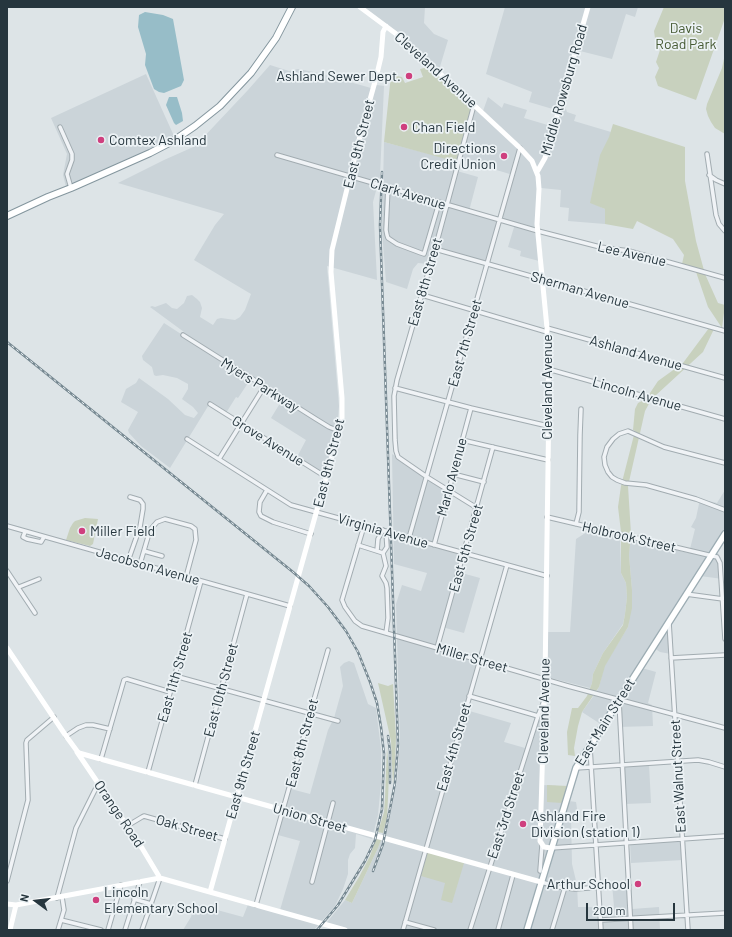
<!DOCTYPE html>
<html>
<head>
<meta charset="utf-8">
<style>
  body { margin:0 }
  #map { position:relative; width:732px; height:937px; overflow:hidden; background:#dde4e7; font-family:Barlow,sans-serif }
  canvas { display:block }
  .frame { position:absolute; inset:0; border:8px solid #26363e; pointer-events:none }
  .north { position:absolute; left:16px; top:881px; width:40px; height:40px; -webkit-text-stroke:3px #ecf2f5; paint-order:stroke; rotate:285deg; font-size:11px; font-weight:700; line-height:16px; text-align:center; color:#26363e }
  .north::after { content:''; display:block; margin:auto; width:14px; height:18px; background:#26363e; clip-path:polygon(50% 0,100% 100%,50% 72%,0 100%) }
  .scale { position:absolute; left:586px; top:903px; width:89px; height:18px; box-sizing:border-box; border:2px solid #26363e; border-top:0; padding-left:5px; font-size:12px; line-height:14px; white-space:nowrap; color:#26363e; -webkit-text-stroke:3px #ecf2f5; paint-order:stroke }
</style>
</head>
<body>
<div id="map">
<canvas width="732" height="937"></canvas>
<div class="frame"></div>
<div class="north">N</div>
<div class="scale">200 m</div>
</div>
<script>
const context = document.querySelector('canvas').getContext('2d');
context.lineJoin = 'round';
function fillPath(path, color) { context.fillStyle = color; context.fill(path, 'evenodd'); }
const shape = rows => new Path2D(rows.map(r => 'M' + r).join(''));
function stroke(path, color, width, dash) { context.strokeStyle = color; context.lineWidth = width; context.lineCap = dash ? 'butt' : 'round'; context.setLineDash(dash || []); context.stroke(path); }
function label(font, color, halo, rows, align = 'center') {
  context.font = font + ' Barlow,sans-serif'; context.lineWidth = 3.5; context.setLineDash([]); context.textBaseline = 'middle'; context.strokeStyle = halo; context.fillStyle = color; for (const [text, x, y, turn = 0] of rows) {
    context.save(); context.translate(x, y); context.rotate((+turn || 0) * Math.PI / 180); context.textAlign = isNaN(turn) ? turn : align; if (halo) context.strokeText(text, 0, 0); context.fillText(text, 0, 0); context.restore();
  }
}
const built = shape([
  [363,7,425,7,424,23,434,34,448,40,439,70],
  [505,7,638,7,635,17,626,14,612,59,580,51,565,106,567,112,576,115,574,121,611,132,591,202,605,209,605,224,568,221,569,208,560,207,561,190,541,188,539,222,543,262,520,256,521,251,508,247,515,224,500,220,488,264,433,249,428,264,418,263,413,269,407,289,386,282,382,231,384,142,456,161,472,106,483,111,488,97,502,108,504,103,527,110,524,118,551,126,556,110,529,102,532,92,486,74],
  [460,159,513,175,500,220,469,211,478,177,457,171],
  [270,65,289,71,298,69,314,72,371,88,377,85,384,86,380,176,373,202,377,280,327,266,339,406,337,432,324,475,297,457,306,440,271,418,282,400,250,380,238,398,236,397,226,413,210,403,170,468,141,446,129,433,128,430,138,412,121,402,126,389,136,383,139,378,168,399,185,415,194,418,198,413,193,407,182,399,188,389,188,384,177,378,163,375,156,376,154,375,152,367,143,360,142,356,164,323,181,334,184,332,150,307,152,306,155,307,166,303,172,308,177,309,184,303,187,296,192,295,197,299,200,302,202,308,200,317,213,325,217,319,221,318,235,320,240,317,245,310,251,294,194,260,215,225,224,214,118,183,164,160,200,144,199,142,248,90],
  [146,74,174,136,145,152,66,187,63,175,67,154,51,118],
  [392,454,449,489,434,546,463,554,458,572,480,578,464,633,442,627,436,648,481,661,466,710,511,723,504,742,525,748,538,707,546,709,544,785,573,787,569,801,576,802,578,815,571,815,572,864,577,885,578,907,602,907,602,918,615,918,612,884,631,882,632,909,659,907,660,930,340,930,324,926,345,900,352,903,378,848,397,783,400,741,396,604,402,585,421,591,427,573,394,564],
  [725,490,725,544,723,543,717,552,721,558,723,579,700,576,669,625,671,654,660,652,654,648,642,668,656,672,648,703,652,705,653,726,618,727,617,712,610,712,602,725,582,712,595,694,599,687,604,666,628,627,632,590,629,555,630,539,689,553,695,529,691,527,696,518,700,499,717,503],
  [590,530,620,537,621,573,626,583,627,597,625,614,623,624,603,653,593,674,592,683,590,688,547,677,548,632,570,632,576,539],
  [349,661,354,663,368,704,376,708,381,749,381,783,378,815,372,839,356,834,355,848,350,854,348,860,348,874,343,889,335,906,314,930,183,930,191,917,195,904,243,917,249,902,280,910,300,841,278,835,291,789,310,794,328,730,334,718,343,686,340,667,344,663],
  [649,764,651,803,625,804,623,765],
  [682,840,683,860,631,863,630,843]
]);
const green = shape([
  [664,7,725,7,725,18,696,100,658,86,655,77,659,68,656,62,660,50,656,45,654,31],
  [725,54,725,134,715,128,711,122,708,116,706,109,707,104,722,68],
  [428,67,472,106,457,162,384,142,391,75,402,77,405,83,423,77,420,69],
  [613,124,685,147,685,181,696,241,705,274,718,303,725,305,722,328,708,307,695,269,682,264,684,255,673,239,637,221,633,229,605,224,605,209,590,203,600,155,609,137],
  [709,328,714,329,703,352,655,396,651,400,645,411,628,486,631,534,629,555,632,590,632,608,628,627,605,666,599,687,582,712,578,726,574,748,575,756,568,755,567,732,572,708,578,708,587,696,592,683,593,674,603,653,623,625,625,614,627,597,626,583,621,573,621,532,618,507,621,486,635,431,633,430,635,409,638,403,646,399,658,381,683,363],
  [85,518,98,519,93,544,90,546,66,540,70,528,73,523,75,521],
  [378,683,388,686,393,684,396,737,395,764,393,785,391,741],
  [387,747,389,773,388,799,387,818,383,833,378,832,384,812,385,798],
  [547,785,568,786,562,803,547,802],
  [376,839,381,840,378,848,352,903,345,900,359,877,370,856],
  [427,852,464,863,452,903,441,900,445,883,421,876]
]);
const water = shape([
  [145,12,163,15,173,19,184,80,181,86,164,93,159,92,154,89,145,65,146,54,138,27,139,15],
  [169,97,177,97,182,113,183,121,176,125,174,123,166,105]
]);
const street = shape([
  [474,105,435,249,397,380,394,396,395,440,396,451,398,457,427,477,477,508],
  [60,127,72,154,72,160,67,174,71,188],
  [707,154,716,215,719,224,725,231],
  [277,155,538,231,600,247,629,251,725,278],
  [709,175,716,180,725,184],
  [388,187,386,230,387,235,388,238,397,244,421,253,424,254,439,203],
  [435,249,725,331],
  [422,295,547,332],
  [547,328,725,378],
  [183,335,316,419,329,427,339,431],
  [548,369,725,419],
  [395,388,471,408,548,426],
  [210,404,326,477],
  [187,439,291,505,547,576],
  [462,440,548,460],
  [219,459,264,387],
  [725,463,664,447,628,431,619,434,613,439,607,447,604,457,605,465,608,472,612,477,617,480,625,483,646,485,696,499,725,510],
  [453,474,484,482],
  [267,490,260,502,259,512,261,516,273,522,311,534],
  [547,517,717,557,720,563,725,639],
  [576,524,579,512,580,435,581,409],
  [7,526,290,606],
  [364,526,342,600,345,607,355,621,362,626,568,686,725,728],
  [386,531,387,547,383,553,386,566,382,576,386,583,387,588,388,618,386,633],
  [25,532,23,537,27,539,41,542,44,537],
  [409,538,520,148],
  [358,545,383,553],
  [434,545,471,408],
  [144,551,162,556],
  [377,551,378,539,383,530],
  [128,561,140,527,143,509,143,504,140,500,130,497],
  [140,564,150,530,157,522,165,519,191,526,195,529,196,540,186,577],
  [7,571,35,613],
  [19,587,39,579],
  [686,594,723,599],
  [669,622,688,930],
  [437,648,493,447],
  [671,658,725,655],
  [175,676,338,721],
  [469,696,538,716],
  [619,701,631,930],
  [66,736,78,728,86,725,93,725,110,729],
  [590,747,601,930],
  [101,759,124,680,127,679,170,692],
  [576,768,698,760,709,762,725,767],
  [148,772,201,581],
  [195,785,247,594],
  [127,826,142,817,144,816,225,839],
  [551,848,725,836],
  [540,871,542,845],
  [7,881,28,800,26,743,27,740,54,717],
  [312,882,333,803],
  [541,882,559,887,575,889,629,885],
  [57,898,76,828,96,788,99,785],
  [134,899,151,904],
  [256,905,328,650],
  [61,920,101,930],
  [601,920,725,913],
  [405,922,434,930],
  [58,930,64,910,62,897],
  [108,930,121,885],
  [125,930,140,882],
  [142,930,160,878],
  [403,930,507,565],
  [470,930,538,716,544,701],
  [498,930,513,875],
  [552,930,565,887]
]);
const secondary = shape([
  [360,7,403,39,520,148,532,161,538,176,539,189,537,224,547,328,549,397,545,679,540,841,544,847,551,848],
  [537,172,545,158,588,7],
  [7,648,66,736,77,751,79,753,541,882],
  [77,752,142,848,160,878],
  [210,892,339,431,342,418,342,398,331,272,332,250,361,132,376,78,381,57,383,32,386,26],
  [7,904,16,905,160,878,345,930],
  [10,930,16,905]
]);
const primary = shape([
  [527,930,576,768,725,534]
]);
const highway = shape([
  [7,216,48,197,71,188,150,153,173,141,195,126,220,106,251,73,276,38,292,7]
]);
const rail = shape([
  [382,172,380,225,398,744,395,783,388,819],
  [7,342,293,572,309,586,328,607,346,631,358,652,370,682,377,703,381,727,384,754,382,809,375,840,365,861,338,905,317,930],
  [388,736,390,751,390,783],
  [373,871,383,844,389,813]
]);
const markers = [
  [409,76,4,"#cf3f7e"],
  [404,127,4,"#cf3f7e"],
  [101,140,4,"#cf3f7e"],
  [504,156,4,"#cf3f7e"],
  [82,531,4,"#cf3f7e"],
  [523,824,4,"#cf3f7e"],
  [638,884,4,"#cf3f7e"],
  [96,900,4,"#cf3f7e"]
];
const parkNames = [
  ["Davis",686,28],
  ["Road Park",686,44]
];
const streetNames = [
  ["Cleveland Avenue",436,70,42],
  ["Middle Rowsburg Road",564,90,-74],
  ["East 9th Street",359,144,-76],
  ["Clark Avenue",408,194,17],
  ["Lee Avenue",632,254,13],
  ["East 8th Street",425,282,-74],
  ["Sherman Avenue",580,290,16],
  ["East 7th Street",465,343,-74],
  ["Ashland Avenue",636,353,16],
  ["Myers Parkway",260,385,32],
  ["Cleveland Avenue",547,387,-90],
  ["Lincoln Avenue",637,394,16],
  ["Grove Avenue",268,441,32],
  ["East 9th Street",329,463,-76],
  ["Marlo Avenue",452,477,-75],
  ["Virginia Avenue",383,531,16],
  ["Holbrook Street",629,537,13],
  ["East 5th Street",466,548,-74],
  ["Jacobson Avenue",148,566,16],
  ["Miller Street",472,658,16],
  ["East 11th Street",175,677,-74],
  ["East 10th Street",221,690,-75],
  ["Cleveland Avenue",544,711,-89],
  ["East Main Street",605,722,-58],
  ["East 8th Street",302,743,-75],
  ["East 4th Street",454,747,-74],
  ["East 9th Street",243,775,-74],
  ["East Walnut Street",678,776,-93],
  ["Orange Road",119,814,56],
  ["East 3rd Street",506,815,-72],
  ["Union Street",310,818,16],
  ["Oak Street",187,828,16]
];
const poiNames = [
  ["Ashland Sewer Dept.",401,76,"right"],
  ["Chan Field",412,127],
  ["Comtex Ashland",109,140],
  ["Directions",496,148,"right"],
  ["Credit Union",496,164,"right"],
  ["Miller Field",90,531],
  ["Ashland Fire",531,816],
  ["Division (station 1)",531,832],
  ["Arthur School",630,884,"right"],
  ["Lincoln",104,892],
  ["Elementary School",104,908]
];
fillPath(built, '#cbd4d9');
fillPath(green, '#c8d1be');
fillPath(water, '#97bdc8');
stroke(street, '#a2acb1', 5.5);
stroke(primary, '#9cacb3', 8);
stroke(highway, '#84969e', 8);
stroke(street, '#f0f3f6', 3.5);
stroke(secondary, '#fff', 5);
stroke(primary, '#fff', 5.5);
stroke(highway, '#fff', 6);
stroke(rail, '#768891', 2.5);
stroke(rail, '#ecf2f5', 1, [3]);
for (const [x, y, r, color] of markers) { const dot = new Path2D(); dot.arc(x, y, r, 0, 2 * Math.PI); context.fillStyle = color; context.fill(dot); stroke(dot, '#ecf2f5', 1.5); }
label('14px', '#465a33', '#ecf2f5', parkNames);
label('14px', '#26363e', '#ecf2f5', streetNames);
label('14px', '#26363e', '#ecf2f5', poiNames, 'left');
</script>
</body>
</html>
